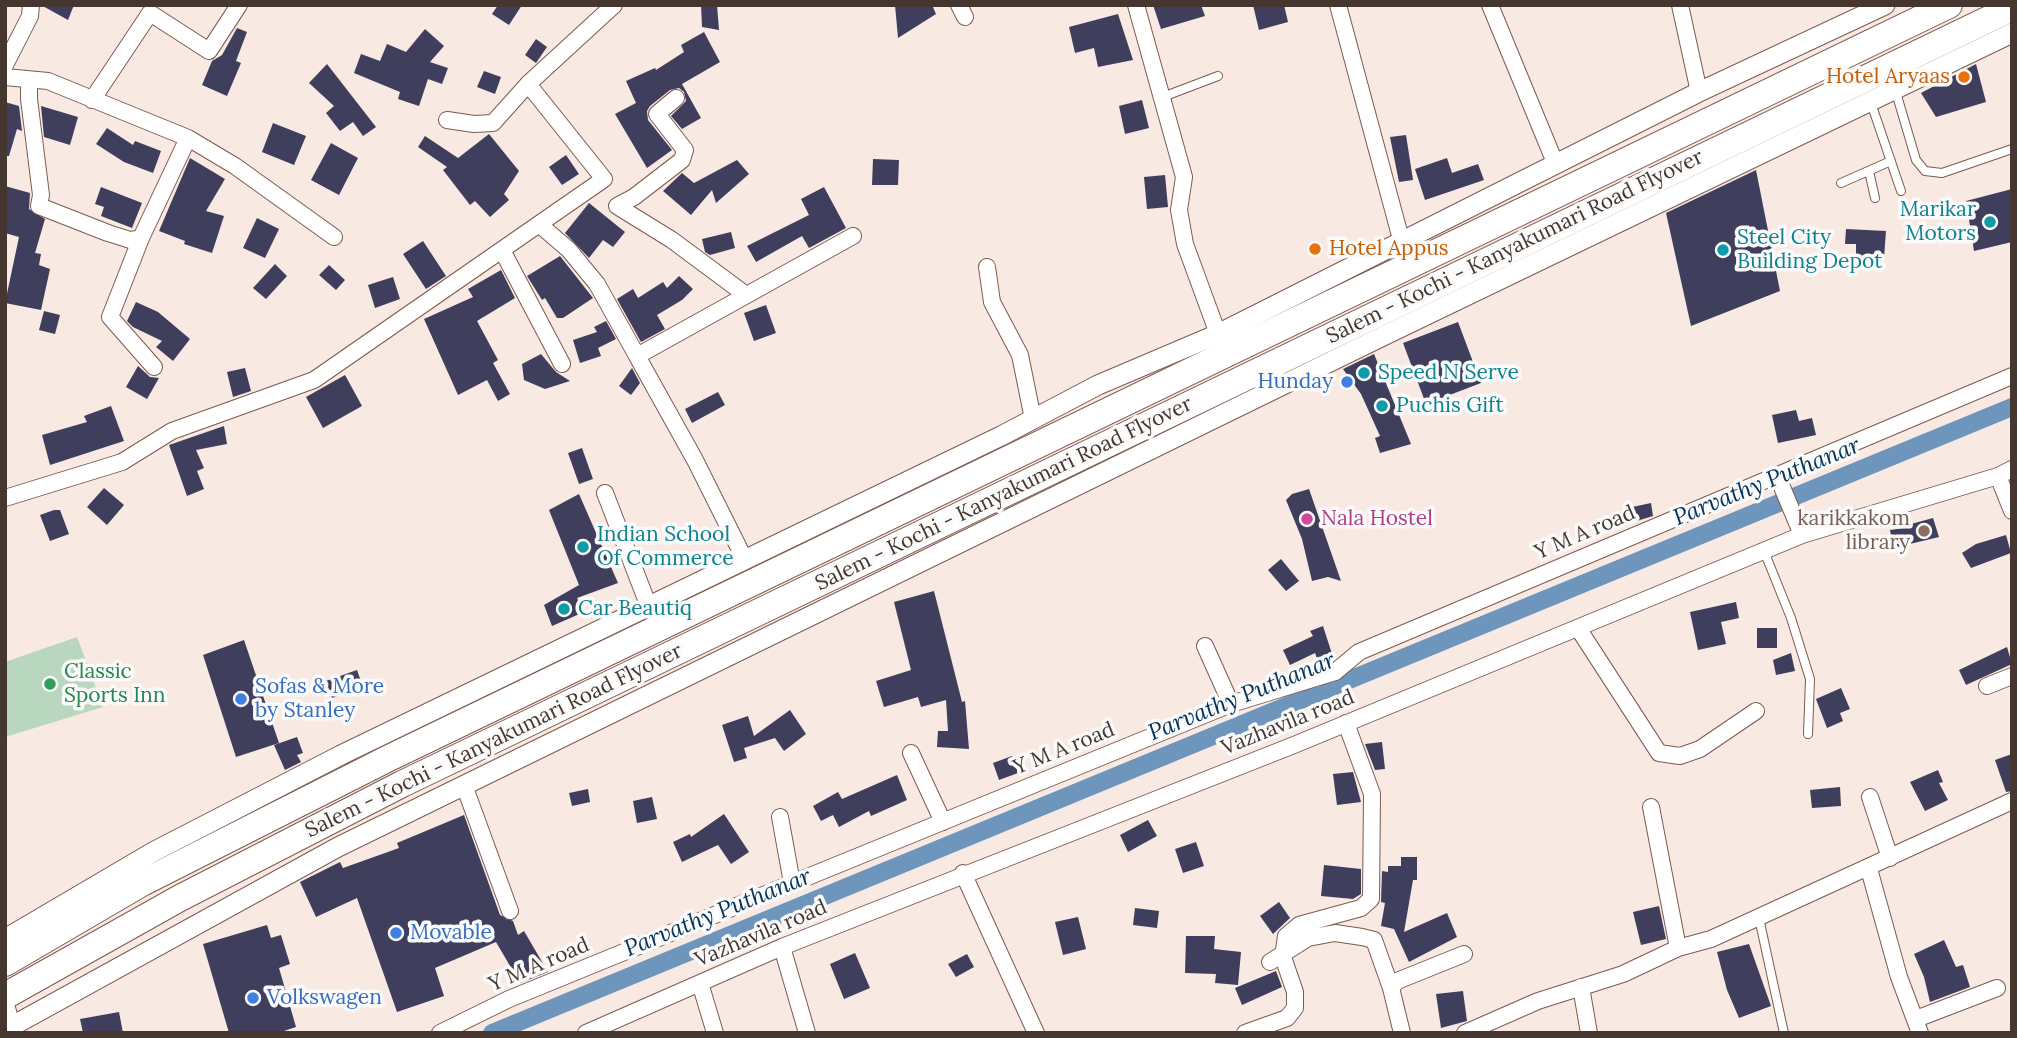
<!DOCTYPE html>
<html>
<head>
<meta charset="utf-8">
<style>
  body { margin:0 }
  #map { position:relative; width:2017px; height:1038px; overflow:hidden; background:#f9e9e3; font-family:Lora,serif }
  canvas { display:block }
  .frame { position:absolute; inset:0; border:7px solid #45362f; pointer-events:none }
</style>
</head>
<body>
<div id="map">
<canvas width="2017" height="1038"></canvas>
<div class="frame"></div>
</div>
<script>
const context = document.querySelector('canvas').getContext('2d');
context.lineJoin = 'round';
function fillPath(path, color) { context.fillStyle = color; context.fill(path, 'evenodd'); }
const shape = rows => new Path2D(rows.map(r => 'M' + r).join(''));
function stroke(path, color, width, dash) { context.strokeStyle = color; context.lineWidth = width; context.lineCap = dash ? 'butt' : 'round'; context.setLineDash(dash || []); context.stroke(path); }
function label(font, color, halo, rows, align = 'center') {
  context.font = font + ' Lora,serif'; context.lineWidth = 7; context.setLineDash([]); context.textBaseline = 'middle'; context.strokeStyle = halo; context.fillStyle = color; for (const [text, x, y, turn = 0] of rows) {
    context.save(); context.translate(x, y); context.rotate((+turn || 0) * Math.PI / 180); context.textAlign = isNaN(turn) ? turn : align; if (halo) context.strokeText(text, 0, 0); context.fillText(text, 0, 0); context.restore();
  }
}
const green = shape([
  [77,637,103,707,5,737,5,662]
]);
const canal = shape([
  [492,1033,2012,407]
]);
const building = shape([
  [41,5,74,5,68,20],
  [498,5,522,5,509,25,492,14],
  [701,5,717,5,719,30,702,27],
  [895,5,932,5,936,14,898,38],
  [1153,5,1201,5,1205,16,1161,29],
  [1253,5,1284,5,1288,22,1259,30],
  [1118,14,1133,60,1098,67,1094,48,1075,53,1069,27],
  [237,28,247,32,236,61,241,63,227,96,202,85,212,61,222,55],
  [425,29,444,46,430,62,448,68,442,84,428,79,419,106,398,99,400,92,354,73,361,54,380,61,387,44,406,52],
  [704,32,720,62,682,84,701,118,682,129,671,116,686,101,684,92,679,88,670,90,650,106,647,111,648,120,672,150,647,168,615,114,636,103,626,81,655,68,656,70,684,52,681,45],
  [536,39,547,47,536,63,525,55],
  [327,64,376,127,363,136,353,122,340,131,326,113,334,106,309,83],
  [1976,64,1986,102,1936,117,1921,93],
  [484,71,501,77,495,94,477,87],
  [1142,100,1149,128,1125,134,1119,106],
  [5,102,19,106,22,131,17,129,9,156,5,156],
  [41,106,78,117,70,145,44,137],
  [273,123,306,136,294,165,262,152],
  [107,128,133,145,135,141,161,151,153,173,124,162,96,144],
  [489,134,519,171,504,194,509,200,490,217,475,201,470,205,443,170,447,167,418,147,425,136,458,158],
  [1406,135,1413,180,1399,182,1390,137],
  [331,143,358,158,339,195,311,180],
  [566,155,579,174,562,185,549,167],
  [190,158,225,179,206,211,224,216,212,253,184,244,185,241,159,231],
  [1447,158,1452,173,1478,164,1484,180,1425,200,1415,169],
  [873,159,899,160,898,185,872,185],
  [737,160,749,174,716,203,712,190,691,215,663,191,682,173,694,183],
  [1756,170,1780,291,1691,326,1666,213],
  [1165,175,1168,207,1147,209,1144,177],
  [5,186,30,193,29,209,45,219,35,253,41,254,39,265,50,269,41,310,5,303,19,237,5,233],
  [101,187,142,203,132,228,101,216,104,207,95,204],
  [824,187,846,228,809,248,802,236,756,262,747,246,809,215,801,199],
  [2012,189,2012,242,1974,251,1966,201],
  [589,203,625,232,613,247,603,240,589,258,565,233],
  [257,218,279,229,265,258,243,248],
  [1846,229,1886,231,1884,258,1856,256,1856,244,1845,244],
  [731,232,735,248,710,255,705,252,702,239],
  [423,241,446,276,426,289,403,254],
  [560,256,593,298,563,318,557,318,545,298,542,300,527,276],
  [275,264,287,276,266,299,253,288],
  [329,265,345,280,336,290,319,275],
  [501,270,515,298,477,321,498,360,493,363,510,394,498,401,487,380,458,395,424,319,473,297,468,289],
  [679,276,693,289,682,300,657,315,665,329,641,342,617,299,633,289,638,298,663,282,667,288],
  [393,277,400,299,375,308,368,285],
  [136,302,158,312,190,339,173,361,156,347,162,341,133,327,127,321],
  [766,305,776,333,754,341,744,313],
  [44,311,60,315,55,334,39,330],
  [606,321,616,339,598,348,601,356,580,363,573,340,597,332,594,327],
  [1458,322,1481,383,1426,404,1403,343],
  [541,354,556,372,570,381,545,389,524,380,522,364],
  [1374,354,1411,444,1380,453,1375,438,1380,436,1361,394,1343,369],
  [138,366,150,377,159,378,147,399,126,387],
  [245,368,251,391,233,397,227,372],
  [632,368,640,383,631,395,619,386],
  [345,375,362,406,323,428,306,397],
  [718,392,725,405,692,423,685,409],
  [111,406,124,441,50,465,42,435,87,422,84,416],
  [1796,410,1799,421,1812,418,1816,435,1778,443,1772,415],
  [224,426,227,444,196,450,204,468,197,471,204,489,187,496,169,445],
  [582,448,593,479,579,484,568,453],
  [104,488,124,505,107,525,87,507],
  [1309,489,1341,581,1328,577,1312,581,1302,539,1286,500,1292,494],
  [579,494,618,583,577,598,584,612,552,626,544,605,579,585,549,510],
  [1651,503,1653,516,1627,524,1623,509],
  [54,510,60,510,69,534,50,541,40,515],
  [1933,518,1939,537,1893,548,1890,530,1911,527,1911,524],
  [2006,535,2011,553,1971,568,1962,553,1976,544],
  [1281,559,1299,581,1286,591,1268,570],
  [934,591,962,702,965,701,969,749,937,747,938,731,948,731,946,700,921,707,918,697,884,707,876,681,911,670,894,602],
  [1736,602,1739,618,1721,622,1726,644,1698,650,1690,612],
  [1323,626,1334,660,1320,666,1315,653,1290,665,1283,650,1313,636,1310,631],
  [1757,628,1777,628,1777,648,1757,648],
  [244,640,279,743,236,757,203,655],
  [2007,647,2012,664,1966,685,1959,670],
  [1791,653,1795,671,1776,675,1773,660],
  [357,670,363,687,332,698,326,681],
  [1841,688,1850,709,1840,713,1843,721,1827,728,1816,699],
  [790,710,806,734,784,751,775,738,744,748,747,758,734,762,722,725,748,716,754,736],
  [297,737,303,753,297,755,301,762,285,770,274,745],
  [1382,742,1385,769,1375,770,1365,744],
  [2012,754,2012,791,2006,792,1995,760],
  [1012,756,1018,773,999,780,993,763],
  [1938,770,1943,782,1939,783,1948,800,1925,811,1910,782],
  [1353,772,1361,802,1337,805,1333,774],
  [897,775,907,800,871,816,869,811,839,827,833,815,821,821,813,806,838,792,842,799],
  [1840,787,1841,806,1812,808,1810,790],
  [588,789,590,802,572,806,569,793],
  [652,797,657,819,637,823,633,801],
  [724,814,749,852,731,864,718,845,682,862,673,842,690,834,691,837],
  [464,815,500,915,513,921,518,935,524,931,548,972,520,983,496,942,435,968,444,996,397,1012,357,898,316,917,300,882,340,862,343,868,399,848,397,843],
  [1148,820,1157,836,1128,852,1120,835],
  [1196,842,1204,866,1183,873,1175,849],
  [1401,857,1417,857,1417,880,1413,880,1404,932,1447,913,1457,937,1409,962,1394,929,1381,926,1385,903,1381,902,1382,871,1388,872,1388,866,1401,866],
  [1324,865,1361,869,1361,894,1353,899,1321,896],
  [1279,902,1290,918,1273,934,1260,916],
  [1659,906,1666,939,1641,945,1633,912],
  [1135,908,1159,911,1157,928,1133,925],
  [1078,917,1086,949,1063,955,1055,922],
  [267,925,271,938,281,935,290,964,279,968,296,1027,278,1033,229,1033,203,944],
  [1186,936,1215,936,1214,949,1241,952,1238,985,1215,983,1216,974,1185,973],
  [1944,940,1956,967,1963,965,1970,987,1930,1002,1924,977,1914,954],
  [1749,944,1771,1006,1739,1018,1727,990,1717,952],
  [855,953,870,988,844,999,830,964],
  [967,954,974,967,956,977,948,964],
  [1276,971,1282,987,1242,1005,1235,988],
  [1463,991,1467,1021,1441,1028,1436,994],
  [119,1012,123,1033,83,1033,80,1019]
]);
const service = shape([
  [1895,89,1916,160,1925,171,1942,173,2012,149],
  [1160,98,1218,76],
  [1871,103,1901,191],
  [1869,171,1875,198],
  [1841,183,1891,161],
  [1764,551,1791,618,1810,679,1808,734],
  [1759,918,1784,1033]
]);
const minor = shape([
  [959,5,965,17],
  [1136,5,1184,177,1179,210,1185,244,1218,334],
  [1338,5,1402,243],
  [1490,5,1556,165],
  [1680,5,1699,92],
  [5,65,30,16,31,5],
  [5,77,48,81,188,138,235,166,334,237],
  [29,80,29,99,41,195,39,206,108,233,130,240,141,238,188,138],
  [676,98,657,114,685,150,682,160,634,197,617,206,672,240,746,295],
  [92,100,150,13,209,51,239,5],
  [447,120,474,124,493,123,528,84],
  [540,225,569,250,597,284,637,356],
  [141,238,110,317,154,367],
  [503,252,562,364],
  [987,267,992,302,1020,355,1033,419],
  [1777,475,1802,535],
  [1998,476,2012,511],
  [605,493,649,607],
  [5,498,122,462,172,431,314,380,604,179,528,84,614,5],
  [745,560,695,460,637,356,853,236],
  [1578,628,1659,753,1680,756,1700,749,1756,711],
  [1205,646,1231,704],
  [1987,686,2012,676],
  [911,753,943,822],
  [464,785,510,911],
  [1870,797,1890,858],
  [1651,807,1678,948],
  [780,817,792,883],
  [1869,869,1899,977,1920,1033],
  [963,873,1036,1033],
  [782,947,807,1033],
  [1270,962,1308,938,1335,933,1362,937,1374,940,1391,988],
  [700,983,715,1033],
  [1581,987,1589,1033],
  [5,1001,14,1033],
  [1916,1019,1997,988],
  [440,1033,509,999,1231,704,1335,672,1359,652,2012,376],
  [586,1033,782,947,1294,745,1802,535,1998,476,2012,469],
  [1245,1033,1287,1018,1295,1008,1295,992,1283,957,1286,936,1299,925,1361,908,1371,899,1372,794,1346,723],
  [1402,1033,1391,988,1397,981,1464,954],
  [1465,1033,1538,1001,1623,974,1678,948,1711,939,2012,801]
]);
const tertiary = shape([
  [5,939,153,852,341,755,1001,436,1098,385,1218,334,1699,92,1885,5],
  [5,1030,338,847,1385,335,2012,33]
]);
const trunk = shape([
  [5,963,142,883,387,759,1949,5],
  [5,996,180,898,402,784,2012,8]
]);
const markers = [
  [1964,77,7,"#e8710a"],
  [1990,222,7,"#0f9aa8"],
  [1315,249,7,"#e8710a"],
  [1723,250,7,"#0f9aa8"],
  [1364,373,7,"#0f9aa8"],
  [1347,382,7,"#3f7fe0"],
  [1382,406,7,"#0f9aa8"],
  [1307,519,7,"#d1479c"],
  [1924,531,7,"#8d6e63"],
  [583,547,7,"#0f9aa8"],
  [564,609,7,"#0f9aa8"],
  [50,684,7,"#2e9e5b"],
  [241,699,7,"#3f7fe0"],
  [396,933,7,"#3f7fe0"],
  [253,998,7,"#3f7fe0"]
];
const foodNames = [
  ["Hotel Aryaas",1950,77],
  ["Hotel Appus",1329,249,"left"]
];
const cultureNames = [
  ["Marikar",1976,210,"right"],
  ["Motors",1976,234,"right"],
  ["Steel City",1737,238],
  ["Building Depot",1737,262],
  ["Speed N Serve",1378,373],
  ["Puchis Gift",1396,406],
  ["Indian School",597,535],
  ["Of Commerce",597,559],
  ["Car Beautiq",578,609]
];
const streetNames = [
  ["Salem - Kochi - Kanyakumari Road Flyover",1515,247,-26],
  ["Salem - Kochi - Kanyakumari Road Flyover",1004,494,-26],
  ["Y M A road",1585,533,-23],
  ["Vazhavila road",1288,723,-22],
  ["Salem - Kochi - Kanyakumari Road Flyover",494,741,-26],
  ["Y M A road",1064,749,-22],
  ["Vazhavila road",761,934,-23],
  ["Y M A road",539,965,-23]
];
const shopNames = [
  ["Hunday",1333,382,"right"],
  ["Sofas & More",255,687],
  ["by Stanley",255,711],
  ["Movable",410,933],
  ["Volkswagen",267,998]
];
const hotelNames = [
  ["Nala Hostel",1321,519]
];
const educationNames = [
  ["karikkakom",1910,519],
  ["library",1910,543]
];
const leisureNames = [
  ["Classic",64,672],
  ["Sports Inn",64,696]
];
const waterNames = [
  ["Parvathy Puthanar",1767,482,-22],
  ["Parvathy Puthanar",1242,697,-22],
  ["Parvathy Puthanar",718,913,-22]
];
fillPath(green, '#b9d6be');
stroke(canal, '#6e96bc', 18);
fillPath(building, '#3f3e5c');
stroke(service, '#7c5a4d', 10);
stroke(minor, '#7c5a4d', 18);
stroke(tertiary, '#7c5a4d', 21);
stroke(trunk, '#7c5a4d', 28);
stroke(service, '#fff', 8);
stroke(minor, '#fff', 16);
stroke(tertiary, '#fff', 19);
stroke(trunk, '#fff', 26);
for (const [x, y, r, color] of markers) { const dot = new Path2D(); dot.arc(x, y, r, 0, 2 * Math.PI); context.fillStyle = color; context.fill(dot); stroke(dot, '#fafafa', 2.5); }
label('21px', '#c56008', '#fafafa', foodNames, 'right');
label('21px', '#0d838f', '#fafafa', cultureNames, 'left');
label('21px', '#45362f', '#fafafa', streetNames);
label('21px', '#366cbe', '#fafafa', shopNames, 'left');
label('21px', '#b23c85', '#fafafa', hotelNames, 'left');
label('21px', '#785e54', '#fafafa', educationNames, 'right');
label('21px', '#27864d', '#fafafa', leisureNames, 'left');
label('italic 23px', '#023257', '#fafafa', waterNames);
</script>
</body>
</html>
